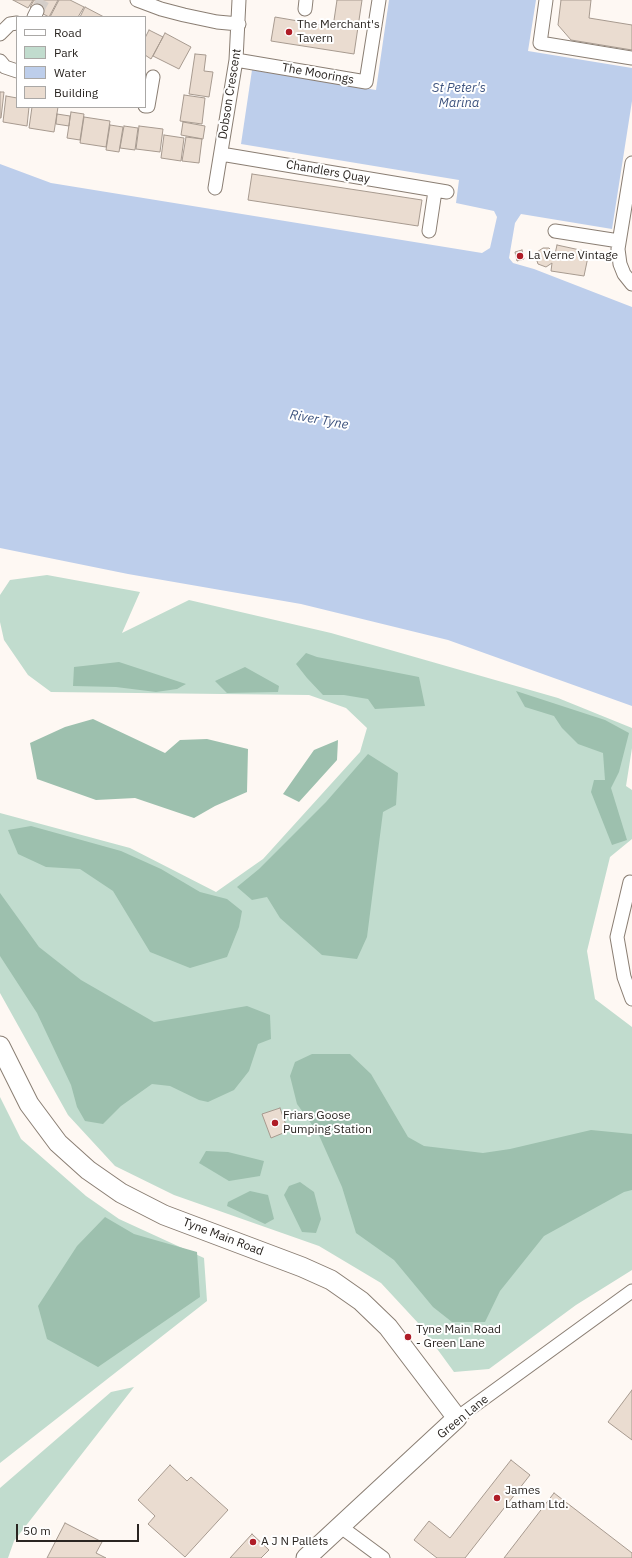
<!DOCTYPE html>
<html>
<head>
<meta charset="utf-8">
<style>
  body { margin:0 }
  #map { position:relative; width:632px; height:1558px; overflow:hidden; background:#fef8f3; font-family:"IBM Plex Sans",sans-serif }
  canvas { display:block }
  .legend { position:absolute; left:16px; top:16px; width:130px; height:92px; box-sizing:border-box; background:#fff; border:1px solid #aaa8a6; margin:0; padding:5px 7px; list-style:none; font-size:12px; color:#2a2521 }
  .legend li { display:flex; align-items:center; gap:8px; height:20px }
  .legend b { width:20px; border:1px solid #aaa8a6 }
  .scale { position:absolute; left:16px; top:1524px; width:123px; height:18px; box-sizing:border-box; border:2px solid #2a2521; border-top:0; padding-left:5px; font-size:12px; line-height:14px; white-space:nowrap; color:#2a2521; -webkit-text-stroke:3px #fff; paint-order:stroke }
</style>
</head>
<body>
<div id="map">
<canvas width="632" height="1558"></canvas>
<ul class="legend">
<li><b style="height:5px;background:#fff"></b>Road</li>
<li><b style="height:11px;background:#c1dcce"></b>Park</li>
<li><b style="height:11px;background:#bdceeb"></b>Water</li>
<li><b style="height:11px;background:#eadcd0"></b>Building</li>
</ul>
<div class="scale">50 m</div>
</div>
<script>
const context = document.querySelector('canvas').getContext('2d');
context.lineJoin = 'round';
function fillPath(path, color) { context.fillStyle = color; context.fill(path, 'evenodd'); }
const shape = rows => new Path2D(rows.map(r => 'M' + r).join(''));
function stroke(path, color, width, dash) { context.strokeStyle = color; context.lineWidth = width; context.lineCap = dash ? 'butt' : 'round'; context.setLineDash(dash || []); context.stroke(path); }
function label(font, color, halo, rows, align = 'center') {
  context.font = font + ' "IBM Plex Sans",sans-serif'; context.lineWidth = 4; context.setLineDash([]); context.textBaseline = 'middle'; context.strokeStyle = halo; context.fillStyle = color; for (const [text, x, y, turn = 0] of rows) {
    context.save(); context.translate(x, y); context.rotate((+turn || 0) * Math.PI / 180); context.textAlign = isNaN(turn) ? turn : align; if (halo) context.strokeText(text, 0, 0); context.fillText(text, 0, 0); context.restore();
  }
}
const green = shape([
  [47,575,140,592,122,633,189,600,331,633,558,698,632,728,632,748,626,786,632,790,632,839,610,857,587,951,595,999,632,1027,632,1270,576,1305,489,1369,454,1372,419,1324,381,1283,319,1246,174,1195,115,1166,68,1115,0,993,0,813,130,848,216,892,263,859,360,752,367,728,346,708,309,695,51,692,28,675,4,640,0,622,0,595,10,580],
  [0,1097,21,1139,86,1196,119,1219,204,1258,207,1301,0,1463],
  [134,1387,14,1541,8,1558,0,1558,0,1488,111,1392]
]);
const forest = shape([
  [306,653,317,657,419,677,425,706,375,709,368,699,344,695,323,695,307,678,296,664],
  [119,662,186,684,177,689,156,692,116,687,73,686,74,667],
  [245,667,279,686,278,692,227,693,215,681],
  [516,691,605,720,629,733,619,772,611,788,627,840,612,845,591,792,594,780,605,780,603,753,578,744,562,728,554,716,525,707],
  [93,719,165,753,180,740,207,739,248,749,247,792,215,806,194,818,135,798,96,800,37,779,30,743,65,727],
  [338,740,337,760,299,802,283,794,314,750],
  [368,754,398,773,396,805,383,812,367,937,357,959,322,955,280,918,267,897,252,900,237,887,259,869,326,802],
  [31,826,121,851,161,869,200,892,227,899,242,911,239,927,227,957,190,968,150,952,113,891,80,869,46,867,18,854,8,830],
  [0,893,39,947,81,980,154,1022,247,1006,270,1015,271,1039,258,1044,249,1071,234,1090,208,1102,199,1100,170,1086,152,1084,121,1106,103,1124,85,1121,77,1107,71,1085,37,1013,0,956],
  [312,1054,350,1054,371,1074,408,1137,424,1146,483,1153,510,1149,591,1130,632,1134,632,1190,624,1192,544,1236,500,1291,485,1322,452,1322,433,1307,394,1260,356,1233,342,1187,318,1133,297,1104,290,1076,295,1062],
  [206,1151,228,1152,264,1161,260,1176,229,1181,199,1163],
  [300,1182,314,1192,321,1219,316,1233,302,1232,284,1195,289,1186],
  [250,1191,268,1195,274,1219,265,1224,227,1206,228,1202],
  [105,1217,134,1234,197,1252,200,1297,98,1367,47,1339,38,1306,77,1246]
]);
const water = shape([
  [389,0,536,0,528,51,632,68,632,101,612,229,521,214,515,223,509,258,513,263,534,269,632,307,632,706,448,640,301,604,128,574,0,548,0,164,51,183,482,253,490,248,497,217,494,211,456,203,459,180,241,144,252,70,376,90]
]);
const building = shape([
  [13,0,33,0,28,8,13,0],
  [34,0,58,0,49,17,30,7,34,0],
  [59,0,70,0,84,7,78,17,50,17,59,0],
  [337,0,362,0,354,54,271,41,275,17,333,27,337,0],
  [561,0,591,0,589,18,632,25,632,50,571,40,558,25,561,0],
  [85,7,104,17,80,17,85,7],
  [149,30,163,37,151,59,145,55,145,38,149,30],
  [165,33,191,47,179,69,153,56,165,33],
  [195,54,206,55,204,71,213,72,209,97,189,94,195,54],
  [0,92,4,92,1,118,0,118,0,92],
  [184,95,205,98,202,124,180,121,184,95],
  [6,96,17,98,17,107,29,107,27,126,3,122,6,96],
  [32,107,58,107,54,132,29,128,32,107],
  [71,112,84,114,80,140,67,138,71,112],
  [57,114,70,116,69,126,56,124,57,114],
  [84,117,110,121,106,147,80,143,84,117],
  [183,122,205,126,203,139,181,135,183,122],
  [110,125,123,127,119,152,106,150,110,125],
  [124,126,138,128,135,150,120,148,124,126],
  [139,126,163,129,160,152,136,149,139,126],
  [164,135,184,138,181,161,161,158,164,135],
  [186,137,202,139,199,163,182,161,186,137],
  [252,174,422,200,418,226,248,200,252,174],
  [557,245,589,252,584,276,551,271,552,263,546,267,538,264,536,258,537,252,543,248,549,248,555,254,557,245],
  [522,250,524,259,517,261,515,252,522,250],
  [280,1108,288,1131,271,1138,262,1114,280,1108],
  [632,1390,632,1440,608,1422,632,1390],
  [511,1460,530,1475,465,1558,437,1558,414,1540,429,1521,450,1538,511,1460],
  [170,1465,187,1481,191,1477,228,1510,185,1557,148,1524,155,1516,138,1500,170,1465],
  [554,1493,632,1553,632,1558,504,1558,554,1493],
  [65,1523,102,1542,96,1553,106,1558,47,1558,65,1523],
  [252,1534,269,1550,261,1558,230,1558,252,1534]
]);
const streetTunnel = shape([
  [37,11,43,0]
]);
const street = shape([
  [137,0,161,9,184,15,217,22,239,24],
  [546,0,540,43,632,58],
  [305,9,306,0],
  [34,17,37,11],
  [0,34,10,24,17,23],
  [236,60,366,82,379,0],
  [0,61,5,67,17,71],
  [145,106,148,106,153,77],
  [221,154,447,192],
  [632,163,618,249,620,264,624,274,632,284],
  [215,188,236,60,239,0],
  [429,231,435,191],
  [555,231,619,241],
  [630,882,617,937,624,977,632,999],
  [457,1418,632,1291],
  [341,1527,383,1558]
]);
const secondary = shape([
  [0,1046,29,1104,58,1143,88,1170,121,1193,164,1215,302,1267,331,1280,361,1301,388,1327,457,1418,306,1558]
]);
const markers = [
  [289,32,4,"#af1d27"],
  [520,256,4,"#af1d27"],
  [275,1123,4,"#af1d27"],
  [408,1337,4,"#af1d27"],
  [497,1498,4,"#af1d27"],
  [253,1542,4,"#af1d27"]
];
const poiNames = [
  ["The Merchant's",297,25],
  ["Tavern",297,39],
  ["La Verne Vintage",528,256],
  ["Friars Goose",283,1116],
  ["Pumping Station",283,1130],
  ["Tyne Main Road",416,1330],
  ["- Green Lane",416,1344],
  ["James",505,1491],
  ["Latham Ltd.",505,1505],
  ["A J N Pallets",261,1542]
];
const streetNames = [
  ["The Moorings",318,74,10],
  ["Dobson Crescent",230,94,-81],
  ["Chandlers Quay",328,172,10],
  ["Tyne Main Road",223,1237,21],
  ["Green Lane",463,1417,-39]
];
const waterNames = [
  ["St Peter's",459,88],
  ["Marina",459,103],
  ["River Tyne",319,420,10]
];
fillPath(green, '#c1dcce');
fillPath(forest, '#9dc0ae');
fillPath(water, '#bdceeb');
fillPath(building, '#eadcd0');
stroke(building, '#a79a8f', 1);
stroke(streetTunnel, '#d4cec9', 13, [13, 6]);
stroke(street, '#8a7e73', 15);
stroke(secondary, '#8a7e73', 21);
stroke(street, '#fff', 13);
stroke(secondary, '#fff', 19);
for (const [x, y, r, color] of markers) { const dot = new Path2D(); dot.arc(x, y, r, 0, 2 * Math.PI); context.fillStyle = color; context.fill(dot); stroke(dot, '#fff', 1.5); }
label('12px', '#2a2521', '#fff', poiNames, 'left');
label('12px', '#2a2521', '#fff', streetNames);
label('italic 13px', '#3e547f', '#fff', waterNames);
</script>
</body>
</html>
